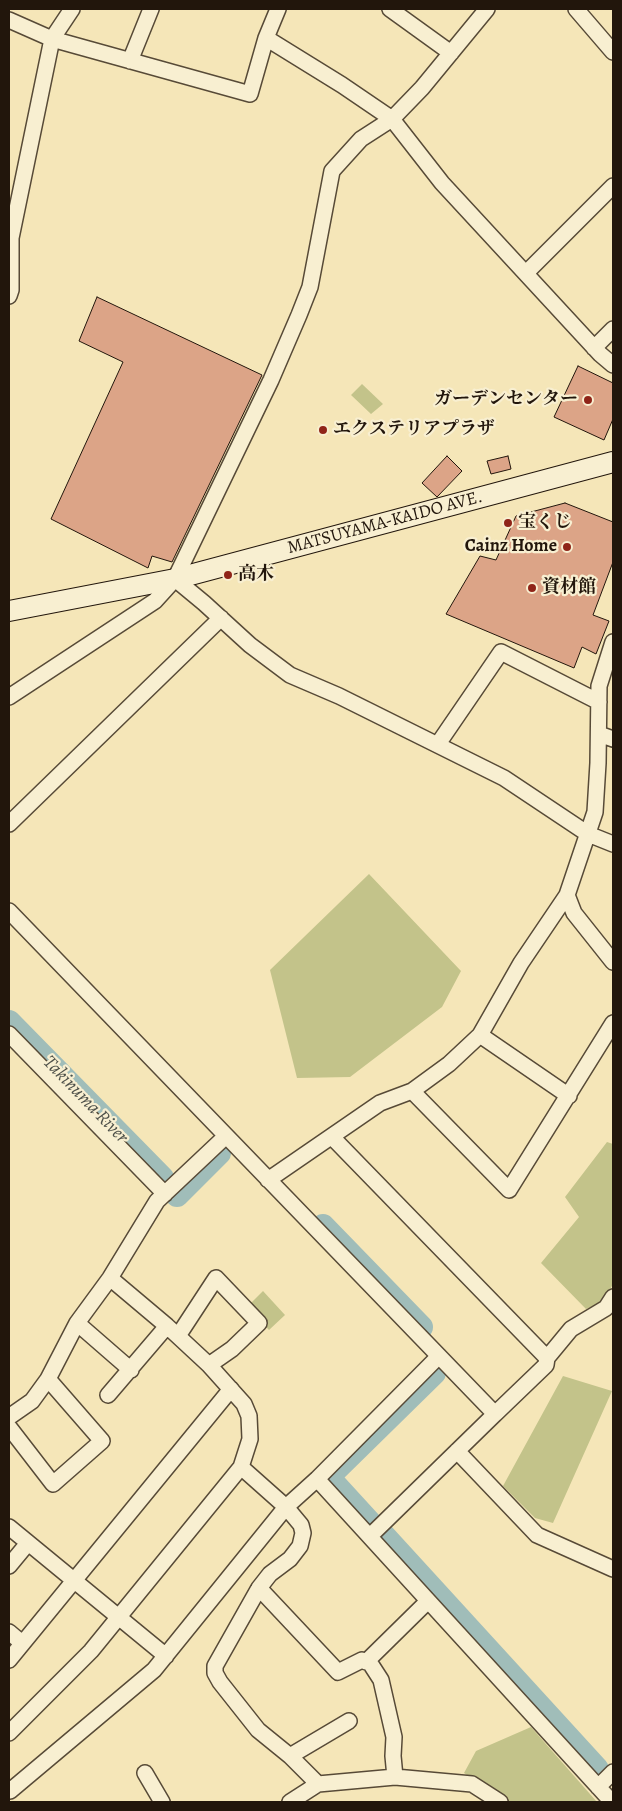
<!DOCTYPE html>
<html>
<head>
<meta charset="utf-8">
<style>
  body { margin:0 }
  #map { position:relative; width:622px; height:1811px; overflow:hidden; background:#f5e6b8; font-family:Alegreya,serif }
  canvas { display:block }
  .frame { position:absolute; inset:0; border:10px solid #22160c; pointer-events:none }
</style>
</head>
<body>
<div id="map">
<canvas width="622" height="1811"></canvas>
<div class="frame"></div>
</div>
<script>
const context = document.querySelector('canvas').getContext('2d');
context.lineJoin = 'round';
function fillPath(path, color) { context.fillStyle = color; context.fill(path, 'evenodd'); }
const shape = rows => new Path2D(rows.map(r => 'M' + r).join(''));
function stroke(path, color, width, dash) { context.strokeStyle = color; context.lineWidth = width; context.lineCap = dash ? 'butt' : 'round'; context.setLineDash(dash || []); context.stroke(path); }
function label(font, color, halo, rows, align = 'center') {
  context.font = font + ' Alegreya,"Noto Serif JP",serif'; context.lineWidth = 4.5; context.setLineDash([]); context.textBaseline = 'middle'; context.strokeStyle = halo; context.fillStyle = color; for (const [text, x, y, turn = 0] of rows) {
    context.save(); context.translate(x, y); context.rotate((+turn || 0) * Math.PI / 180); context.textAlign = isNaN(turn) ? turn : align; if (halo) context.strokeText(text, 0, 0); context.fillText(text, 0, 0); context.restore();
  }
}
const green = shape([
  [362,384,383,404,371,414,351,395],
  [369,874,461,971,442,1007,350,1077,297,1078,270,970],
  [607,1142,613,1144,613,1284,603,1302,586,1309,541,1263,579,1217,565,1197],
  [263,1291,285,1315,269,1330,247,1307],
  [563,1376,612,1391,553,1523,535,1518,503,1486],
  [531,1727,597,1802,507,1802,464,1773,476,1751]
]);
const river = shape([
  [9,1022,162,1178],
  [177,1195,219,1153],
  [323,1226,421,1327],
  [371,1524,328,1477,434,1373],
  [384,1536,597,1769]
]);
const building = shape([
  [97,297,262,375,172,562,152,556,148,568,51,519,123,362,79,341,97,297],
  [578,366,613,383,613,419,604,440,554,417,578,366],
  [447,456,462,471,437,497,422,483,447,456],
  [508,456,511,469,491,474,487,461,508,456],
  [565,503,613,522,613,562,593,615,609,621,596,654,582,647,574,668,446,614,480,556,496,560,516,516,565,503]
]);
const street = shape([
  [390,9,451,53],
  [576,9,613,52],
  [9,20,52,39,250,94,266,38,278,9],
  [266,38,342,85,392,119,442,183,600,354,613,365],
  [130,61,151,9],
  [526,273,613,186],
  [9,296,11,290,11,238,52,39,72,9],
  [594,348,613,329],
  [175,579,204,603,250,645,290,675,339,696,504,778,588,834,613,844],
  [9,697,155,601,175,579,271,380,299,315,310,287,332,171,361,139,392,119,422,88,487,9],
  [599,734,613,739],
  [438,744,501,652,599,702],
  [9,824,221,618],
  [567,895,574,913,613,962],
  [9,911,495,1414,370,1536],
  [9,1034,165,1194],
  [480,1035,569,1096],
  [412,1091,509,1190,613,1023],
  [332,1137,547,1358,546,1365,495,1414],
  [268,1180,380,1103,412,1091,449,1064,480,1035,521,963,567,895,595,812,598,763,599,686,613,642],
  [110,1278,167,1326,209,1365,244,1404,249,1416,250,1439,241,1467],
  [77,1323,131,1370],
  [178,1336,216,1278,259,1323,232,1349,209,1365],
  [547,1358,571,1329,606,1308,613,1297],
  [108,1395,167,1326],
  [9,1417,32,1401,48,1379,77,1323,110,1278,157,1201,226,1136],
  [9,1427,53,1484,102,1441,48,1379],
  [457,1451,537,1535,613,1569],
  [317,1479,612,1802],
  [9,1527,166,1656],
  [9,1566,28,1543],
  [259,1588,338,1672,362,1660,370,1663,381,1680,394,1737,393,1756,395,1777],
  [9,1632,22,1643],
  [9,1660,231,1389],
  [366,1662,428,1601],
  [9,1733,91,1651,241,1467,286,1507,154,1670,10,1791,9,1790],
  [290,1756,349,1721],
  [145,1773,162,1802],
  [318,1784,290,1756,258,1730,220,1682,215,1673,215,1666,259,1588,270,1574,290,1559,300,1546,303,1533,301,1525,286,1507,317,1479,439,1356],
  [598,1787,613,1772],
  [290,1802,318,1784,395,1777,472,1784,500,1802]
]);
const secondary = shape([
  [9,611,175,579,613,462]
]);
const markers = [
  [588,400,5,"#8f2418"],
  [323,430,5,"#8f2418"],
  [508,523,5,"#8f2418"],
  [567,547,5,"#8f2418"],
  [228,575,5,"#8f2418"],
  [532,588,5,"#8f2418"]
];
const poiNames = [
  ["ガーデンセンター",578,400,"right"],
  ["エクステリアプラザ",333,430],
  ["宝くじ",518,523],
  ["Cainz Home",557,547,"right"],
  ["高木",238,575],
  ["資材館",542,588]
];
const streetNames = [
  ["MATSUYAMA-KAIDO AVE.",385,523,-15]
];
const waterNames = [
  ["Takinuma River",85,1100,46]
];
fillPath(green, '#c3c38a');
stroke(river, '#a0bdb9', 24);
fillPath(building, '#dca487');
stroke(building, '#22160c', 1);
stroke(street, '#574a37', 18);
stroke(secondary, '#22160c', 22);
stroke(street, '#f8efd1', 15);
stroke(secondary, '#f8efd1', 20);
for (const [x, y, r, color] of markers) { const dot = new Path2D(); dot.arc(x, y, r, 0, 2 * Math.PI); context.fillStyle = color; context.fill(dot); stroke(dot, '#f8efd1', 2); }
label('bold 18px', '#22160c', '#f8efd1', poiNames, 'left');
label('18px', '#22160c', '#f8efd1', streetNames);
label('italic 19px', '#4e5049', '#f8efd1', waterNames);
</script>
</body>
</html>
